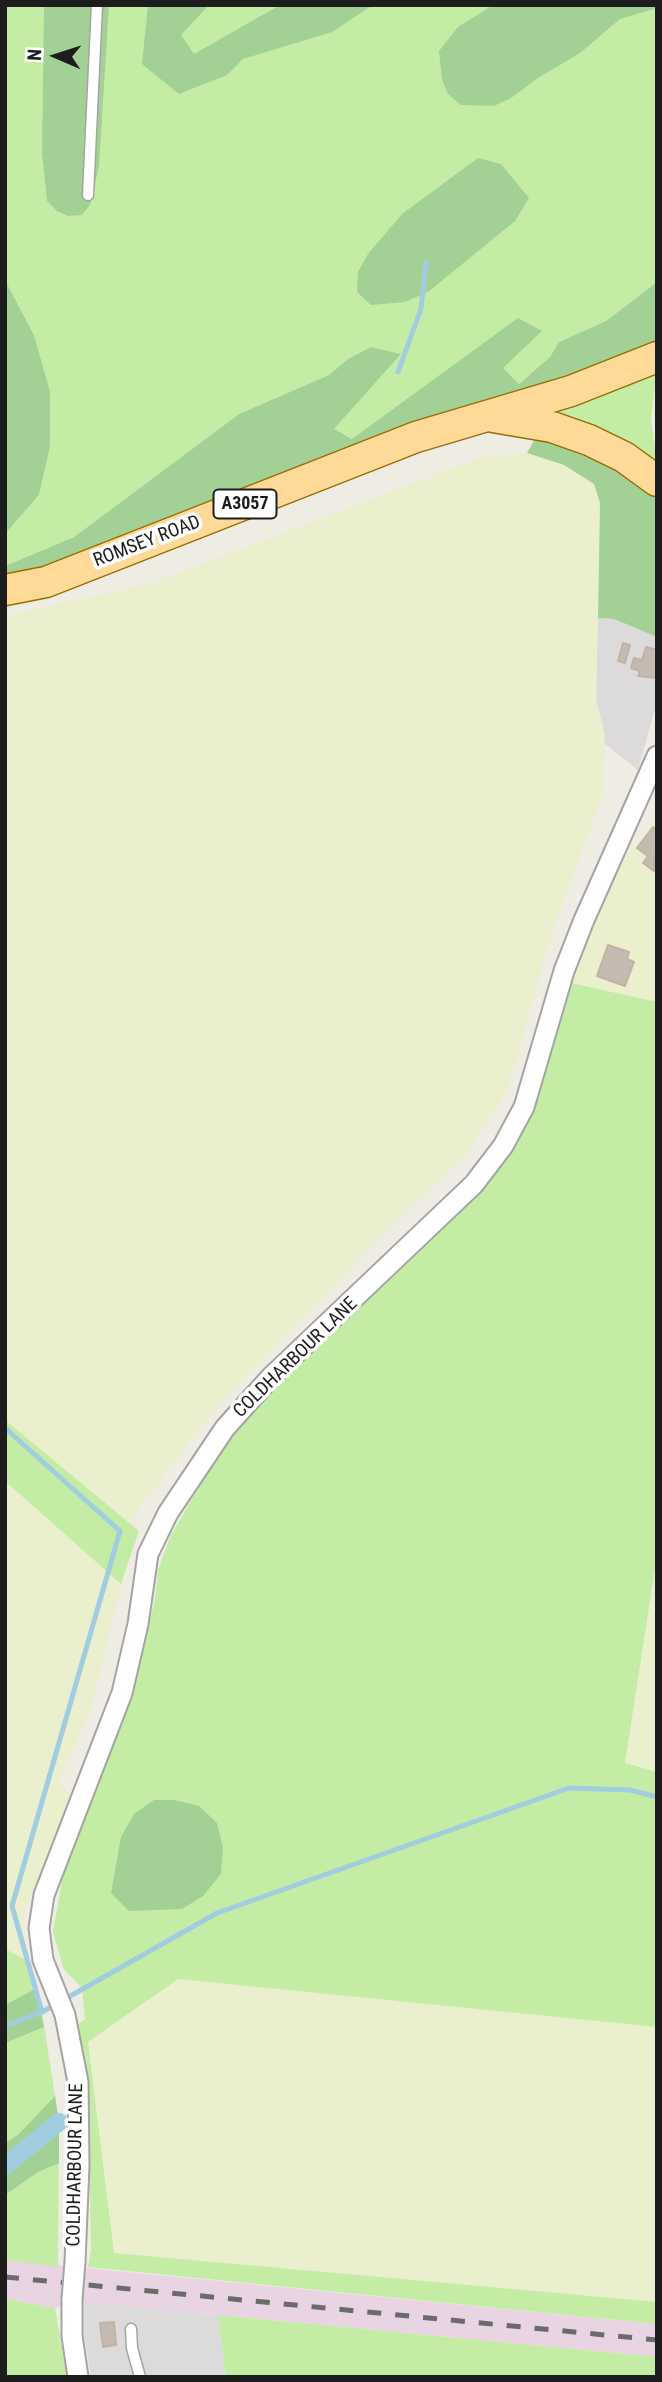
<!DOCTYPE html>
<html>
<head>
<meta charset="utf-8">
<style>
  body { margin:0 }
  #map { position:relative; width:662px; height:2382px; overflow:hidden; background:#efece3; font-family:"Roboto Condensed",sans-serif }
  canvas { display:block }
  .frame { position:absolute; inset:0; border:7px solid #1d1d1d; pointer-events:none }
  .north { position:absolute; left:21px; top:21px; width:70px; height:70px; -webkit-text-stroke:5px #fff; paint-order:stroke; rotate:273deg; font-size:19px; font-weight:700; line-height:28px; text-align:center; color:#1d1d1d }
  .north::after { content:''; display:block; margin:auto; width:24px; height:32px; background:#1d1d1d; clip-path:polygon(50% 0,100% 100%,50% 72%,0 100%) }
</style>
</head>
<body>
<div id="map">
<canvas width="662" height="2382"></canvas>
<div class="frame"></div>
<div class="north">N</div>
</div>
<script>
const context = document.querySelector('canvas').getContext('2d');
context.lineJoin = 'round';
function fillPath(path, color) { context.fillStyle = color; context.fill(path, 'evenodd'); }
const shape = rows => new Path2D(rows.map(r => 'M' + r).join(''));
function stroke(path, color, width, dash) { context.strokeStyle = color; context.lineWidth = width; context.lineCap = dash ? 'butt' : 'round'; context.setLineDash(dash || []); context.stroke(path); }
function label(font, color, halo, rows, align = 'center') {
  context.font = font + ' "Roboto Condensed",sans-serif'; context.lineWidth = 7; context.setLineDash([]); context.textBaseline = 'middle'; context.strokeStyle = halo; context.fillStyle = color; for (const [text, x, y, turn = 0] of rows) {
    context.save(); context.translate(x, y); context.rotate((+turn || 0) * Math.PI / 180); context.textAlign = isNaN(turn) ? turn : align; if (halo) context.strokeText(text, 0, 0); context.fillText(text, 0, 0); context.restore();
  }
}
const residential = shape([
  [598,618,614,619,657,637,657,701,638,770,604,743,596,700],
  [84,2302,218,2315,226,2377,91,2377,84,2335]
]);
const industrial = shape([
  [5,2260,657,2324,657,2357,84,2302,55,2308,5,2299]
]);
const farmland = shape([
  [527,453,564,465,594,484,600,503,596,699,605,735,602,796,552,932,508,1089,466,1154,385,1231,204,1422,129,1522,5,1420,5,616,150,584,480,458],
  [657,816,657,1002,571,983,616,873],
  [5,1481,121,1584,91,1709,57,1784,73,1794,24,1913,27,1960,5,1949],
  [657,1555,657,1772,625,1763],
  [177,1979,657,2027,657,2302,114,2253,88,2042]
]);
const grass = shape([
  [5,5,657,5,657,282,606,321,559,342,550,357,519,384,503,368,406,403,353,439,333,429,401,354,371,347,348,359,329,375,239,414,74,537,5,566,5,534,39,495,50,447,50,391,34,335,5,280],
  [657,371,651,418,657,466,541,414],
  [571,983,657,1002,657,1555,625,1763,657,1772,657,2027,178,1979,88,2042,114,2253,657,2302,657,2324,88,2267,91,2250,88,2091,77,2025,85,2019,84,2010,82,1988,64,1970,53,1932,63,1876,116,1736,142,1654,155,1599,158,1570,170,1537,220,1451,285,1376,477,1191,542,1069],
  [5,1420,139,1531,121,1584,5,1481],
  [5,1949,27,1960,42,2012,59,2122,58,2267,5,2260],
  [5,2299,55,2308,67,2377,5,2377],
  [218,2315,657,2357,657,2377,226,2377]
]);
const forest = shape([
  [44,5,109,5,99,166,90,205,82,215,68,216,57,211,47,201,42,152],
  [148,5,209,5,181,35,194,54,280,5,373,5,332,32,243,59,227,75,179,94,142,64],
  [493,5,657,5,657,8,620,19,580,53,538,78,511,98,494,106,461,105,448,94,442,80,439,51,458,27],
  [478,158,501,164,529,198,515,221,428,292,405,302,371,305,357,292,358,272,368,254,402,214],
  [5,280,34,335,50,391,50,447,39,495,5,534],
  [657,282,657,340,609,362,5,582,5,566,74,537,239,414,329,375,348,359,371,347,401,354,334,429,352,439,518,318,542,331,503,368,519,384,550,357,559,342,606,321],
  [537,435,615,462,657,496,657,637,614,619,598,618,600,503,594,484,564,465,527,453],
  [154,1800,174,1800,199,1806,217,1823,223,1847,221,1874,203,1896,182,1909,129,1911,111,1893,121,1837,134,1814],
  [35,1989,44,2027,5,2043,5,2005],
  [55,2096,59,2122,59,2163,38,2172,5,2195,5,2143,18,2135]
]);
const stream = shape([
  [398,372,421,309,426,263],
  [5,1428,120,1531,12,1906,42,2012,217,1913,569,1788,630,1790,657,1797],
  [5,2026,42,2012]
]);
const canal = shape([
  [5,2166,59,2122]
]);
const building = shape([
  [623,643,630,645,625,663,618,661,623,643],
  [646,647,657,650,657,678,638,676,640,671,631,668,634,658,642,660,646,647],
  [653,827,657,830,654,871,643,863,648,856,637,848,653,827],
  [608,945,629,952,627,959,634,962,625,986,597,976,608,945],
  [114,2322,116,2345,103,2347,100,2323,114,2322]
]);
const service = shape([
  [88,195,97,5],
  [131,2329,132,2348,140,2377]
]);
const minor = shape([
  [75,2262,79,2165,78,2082,65,2015,43,1960,39,1928,44,1895,122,1693,138,1624,148,1554,168,1513,225,1428,271,1377,474,1184,503,1146,524,1107,564,971,584,920,657,756],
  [72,2299,72,2336,78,2377]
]);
const primary = shape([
  [493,417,552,427,589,440,624,457,657,481],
  [5,590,46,582,416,437,571,391,657,357]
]);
const rail = shape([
  [5,2277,657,2340]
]);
const minorBridge = shape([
  [72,2299,75,2262]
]);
const shields = [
  [245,504,63]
];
const shieldNames = [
  ["A3057",245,504]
];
const streetNames = [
  ["ROMSEY ROAD",147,542,-21],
  ["COLDHARBOUR LANE",296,1358,-44],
  ["COLDHARBOUR LANE",76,2165,-89]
];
fillPath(residential, '#dcdada');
fillPath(industrial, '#e9d4e3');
fillPath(farmland, '#eaefcd');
fillPath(grass, '#c4eca5');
fillPath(forest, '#a3d195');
stroke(stream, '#a0cddf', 5);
stroke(canal, '#a0cddf', 18);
fillPath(building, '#c4bab2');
stroke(building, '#c1b3a4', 2);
stroke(service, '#a4a4a4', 13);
stroke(minor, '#a4a4a4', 23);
stroke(primary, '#976e00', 33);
stroke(service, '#fff', 10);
stroke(minor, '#fff', 19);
stroke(primary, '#ffd998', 30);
stroke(rail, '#6b6b6b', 5, [14, 14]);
stroke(minorBridge, '#a4a4a4', 23, []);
stroke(minorBridge, '#fff', 19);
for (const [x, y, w] of shields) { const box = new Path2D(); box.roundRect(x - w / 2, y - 14.5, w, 29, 5); context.fillStyle = '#fff'; context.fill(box); stroke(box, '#1d1d1d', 2); }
label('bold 18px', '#1d1d1d', null, shieldNames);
label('19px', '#1d1d1d', '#fff', streetNames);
</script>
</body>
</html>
